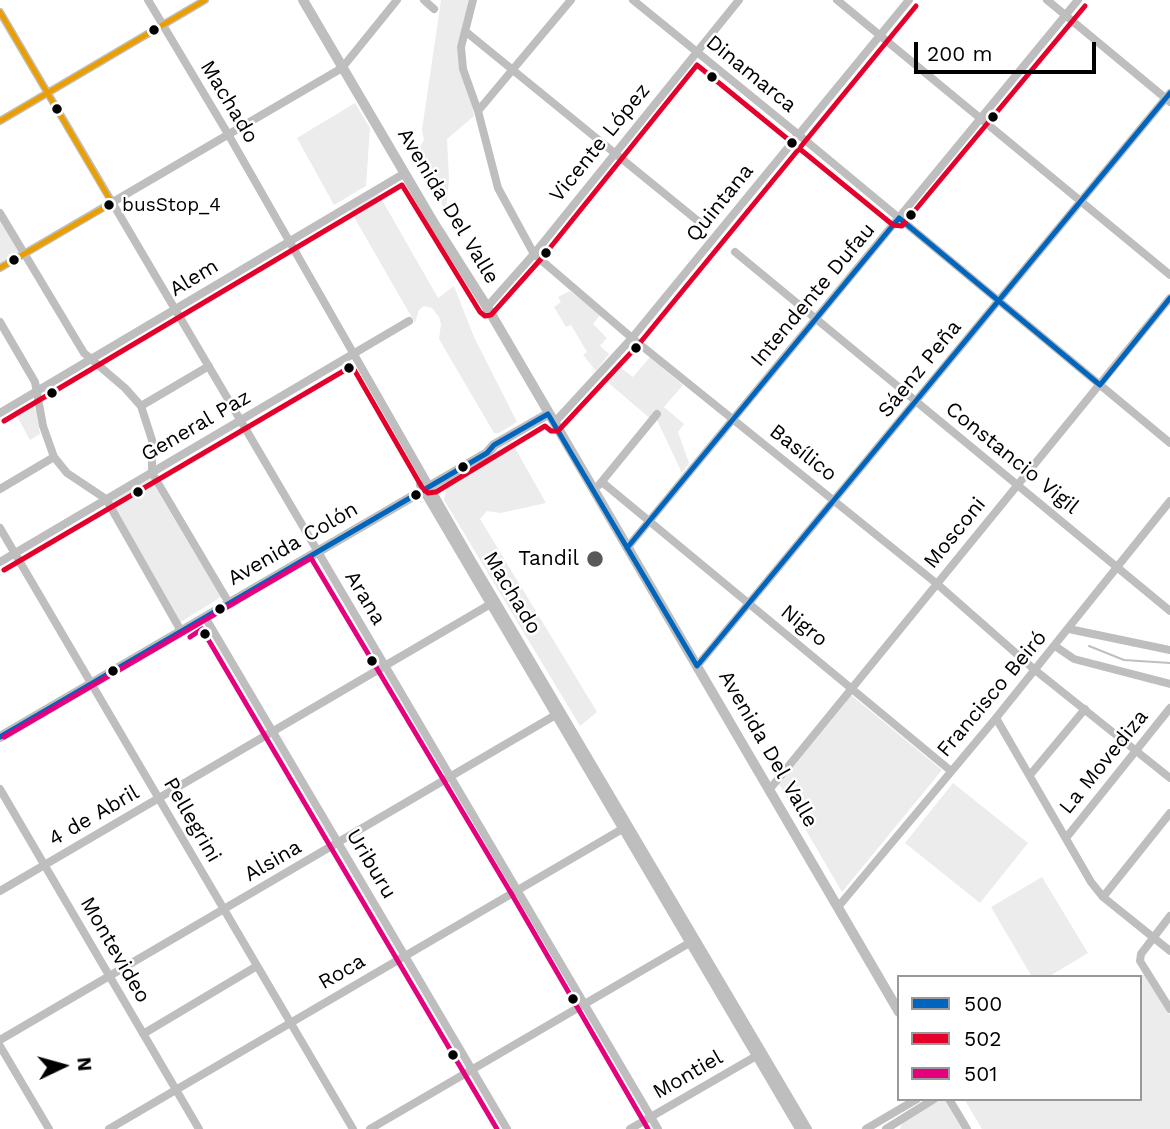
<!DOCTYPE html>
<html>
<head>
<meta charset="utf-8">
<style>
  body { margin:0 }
  #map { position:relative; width:1170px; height:1129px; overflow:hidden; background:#fff; font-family:"Work Sans",sans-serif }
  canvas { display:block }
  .legend { position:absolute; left:897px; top:975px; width:245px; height:126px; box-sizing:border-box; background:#fff; border:2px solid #999; margin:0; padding:9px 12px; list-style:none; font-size:21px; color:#000 }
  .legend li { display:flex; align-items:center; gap:14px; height:35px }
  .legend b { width:35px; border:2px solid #999 }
  .north { position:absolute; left:28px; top:1031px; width:70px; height:70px; -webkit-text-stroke:5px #fff; paint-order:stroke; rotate:85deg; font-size:19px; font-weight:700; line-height:28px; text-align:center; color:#000 }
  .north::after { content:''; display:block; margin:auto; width:24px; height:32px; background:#000; clip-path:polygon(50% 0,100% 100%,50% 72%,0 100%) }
  .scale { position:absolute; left:914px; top:42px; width:182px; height:32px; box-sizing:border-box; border:4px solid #000; border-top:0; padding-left:9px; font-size:21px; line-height:24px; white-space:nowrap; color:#000; -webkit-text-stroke:5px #fff; paint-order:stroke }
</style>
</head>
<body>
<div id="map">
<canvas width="1170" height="1129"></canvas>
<ul class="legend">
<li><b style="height:9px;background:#0065bd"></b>500</li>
<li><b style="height:9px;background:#e4002b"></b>502</li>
<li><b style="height:9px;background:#e5007d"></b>501</li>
</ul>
<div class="north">N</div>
<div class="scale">200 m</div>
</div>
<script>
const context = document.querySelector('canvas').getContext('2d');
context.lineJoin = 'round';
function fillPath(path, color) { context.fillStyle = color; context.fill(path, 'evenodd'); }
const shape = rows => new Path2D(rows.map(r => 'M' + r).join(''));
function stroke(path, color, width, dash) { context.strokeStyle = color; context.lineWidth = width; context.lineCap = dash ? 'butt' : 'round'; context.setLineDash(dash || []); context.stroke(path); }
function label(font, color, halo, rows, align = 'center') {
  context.font = font + ' "Work Sans",sans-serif'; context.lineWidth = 5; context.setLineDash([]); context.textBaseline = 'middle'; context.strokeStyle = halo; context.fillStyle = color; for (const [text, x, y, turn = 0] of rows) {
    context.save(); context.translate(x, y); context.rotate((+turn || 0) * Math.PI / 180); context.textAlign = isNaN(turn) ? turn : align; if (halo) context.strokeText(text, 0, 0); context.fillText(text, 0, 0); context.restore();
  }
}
const green = shape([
  [441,0,471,0,457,46,460,72,471,100,474,116,447,139,449,179,446,212,417,158,417,151,424,140,422,130],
  [355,103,370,128,366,186,334,205,297,138],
  [378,193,438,298,454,286,474,337,517,422,499,433,494,433,439,339,441,324,439,317,432,308,424,306,419,310,415,323,350,210],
  [0,219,20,252,0,264],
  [570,291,600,315,593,324,607,338,600,346,609,354,596,371,583,355,587,352,571,325,566,327,554,307,561,302,558,297],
  [650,357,683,385,664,407,684,424,678,432,689,463,682,473,656,418,653,421,604,379,617,365,633,377],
  [28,403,36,410,40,434,30,440,14,411],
  [511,441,546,503,501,513,487,511,480,519,597,712,580,726,444,500,448,481],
  [149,477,221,597,179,623,110,501],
  [851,695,942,770,842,892,779,784],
  [953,783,1028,843,980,903,905,843],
  [1042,877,1088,953,1048,977,1032,977,991,907],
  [1146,973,1170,1015,1170,1129,982,1129,964,1099,1140,1099,1140,977],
  [939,1099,948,1099,965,1129,900,1129,902,1122]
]);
const stream = shape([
  [1089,646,1124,660,1170,663]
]);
const minor = shape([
  [148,0,228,134,471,559,808,1129],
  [424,0,434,9],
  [473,0,461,47,463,69,478,111,498,188,534,254,632,338,936,583,1035,670,1170,778],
  [633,0,799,135,1170,443],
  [837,0,1170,275],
  [1047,0,1170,102],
  [0,12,658,1129],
  [465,31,698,221],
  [478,111,571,0],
  [0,121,205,0],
  [0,213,84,353,125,388,141,406,152,440,152,473,226,598],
  [735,252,1170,611],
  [0,268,342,68,397,0],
  [487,307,534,254,739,0],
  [0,322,35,382,43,426,54,457,67,473,106,499,181,631],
  [141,406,209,366],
  [0,413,405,173],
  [554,423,632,338,909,0],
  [602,482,951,771],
  [420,485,799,1129],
  [599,485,657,414],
  [0,489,54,457],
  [0,528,353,1129],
  [627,548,1078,0],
  [0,562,409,321],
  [205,617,507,1129],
  [1069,629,1170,650],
  [1055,646,1074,659,1170,684],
  [697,666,1170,93],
  [996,718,1091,882,1103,897,1170,951],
  [1030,775,1085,709],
  [0,789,199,1129],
  [769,790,1170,298],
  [1066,838,1170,708],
  [0,891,494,602],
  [1103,897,1170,813],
  [838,907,996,718,1170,501],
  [1170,916,1141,954,1140,961,1170,1009],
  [143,1034,257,966],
  [0,1040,559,713],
  [0,1046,49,1129],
  [949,1099,967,1129],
  [109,1129,624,828],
  [370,1129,691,942],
  [630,1129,758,1055],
  [866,1129,917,1099],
  [886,1129,934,1099]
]);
const major = shape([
  [303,0,435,225,487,307,899,1012],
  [0,737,487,453,494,445,548,414]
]);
const bus1 = shape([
  [548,414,697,666,1170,93],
  [627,548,899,218,1100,385,1170,298],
  [0,737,487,453,494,445,548,414]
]);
const bus2 = shape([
  [4,421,402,185,480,312,485,316,491,315,541,259,697,65,893,225,902,226,1085,6],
  [4,570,352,366,423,489,428,493,436,492,545,426,551,431,558,431,639,344,916,6]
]);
const bus3 = shape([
  [190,637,202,629,497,1129],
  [4,737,311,558,511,893,648,1129]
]);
const bus4 = shape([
  [0,12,112,203,0,268],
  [0,121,205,0]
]);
const markers = [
  [154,30,6,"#000"],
  [712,77,6,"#000"],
  [57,109,6,"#000"],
  [993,117,6,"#000"],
  [792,143,6,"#000"],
  [109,205,6,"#000"],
  [911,215,6,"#000"],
  [546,253,6,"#000"],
  [14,260,6,"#000"],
  [636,348,6,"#000"],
  [349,368,6,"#000"],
  [52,393,6,"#000"],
  [463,467,6,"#000"],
  [138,492,6,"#000"],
  [416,495,6,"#000"],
  [595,559,9,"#595959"],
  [220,609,6,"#000"],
  [205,634,6,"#000"],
  [372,661,6,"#000"],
  [113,671,6,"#000"],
  [573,999,6,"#000"],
  [453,1055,6,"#000"]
];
const busNames = [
  ["busStop_4",122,205]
];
const streetNames = [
  ["Dinamarca",751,74,39],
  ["Machado",229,102,59],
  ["Vicente López",600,143,-51],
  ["Quintana",720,203,-51],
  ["Avenida Del Valle",448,206,59],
  ["Alem",194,278,-31],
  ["Intendente Dufau",813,295,-50],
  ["Sáenz Peña",920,369,-51],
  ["General Paz",196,426,-30],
  ["Basílico",803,453,38],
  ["Constancio Vigil",1012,458,39],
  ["Mosconi",955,533,-51],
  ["Avenida Colón",293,544,-30],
  ["Machado",512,593,59],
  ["Arana",365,598,59],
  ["Nigro",804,626,39],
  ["Francisco Beiró",992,694,-50],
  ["Avenida Del Valle",768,749,60],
  ["La Movediza",1104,762,-51],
  ["4 de Abril",94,816,-30],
  ["Pellegrini",192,820,60],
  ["Alsina",273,861,-30],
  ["Uriburu",371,864,59],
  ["Montevideo",115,950,60],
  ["Roca",342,972,-30],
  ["Montiel",688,1075,-30]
];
const poiNames = [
  ["Tandil",579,559]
];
fillPath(green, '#ececec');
stroke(stream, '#bfbfbf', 2);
stroke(minor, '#bebebe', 8);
stroke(major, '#bebebe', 10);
stroke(bus1, '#0065bd', 5);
stroke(bus2, '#e4002b', 5);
stroke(bus3, '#e5007d', 5);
stroke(bus4, '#eb9e00', 5);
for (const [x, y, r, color] of markers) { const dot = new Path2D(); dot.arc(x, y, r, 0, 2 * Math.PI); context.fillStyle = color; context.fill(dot); stroke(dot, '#fff', 2.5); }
label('19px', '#000', '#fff', busNames, 'left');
label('21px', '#000', '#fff', streetNames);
label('21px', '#000', '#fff', poiNames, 'right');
</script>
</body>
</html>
